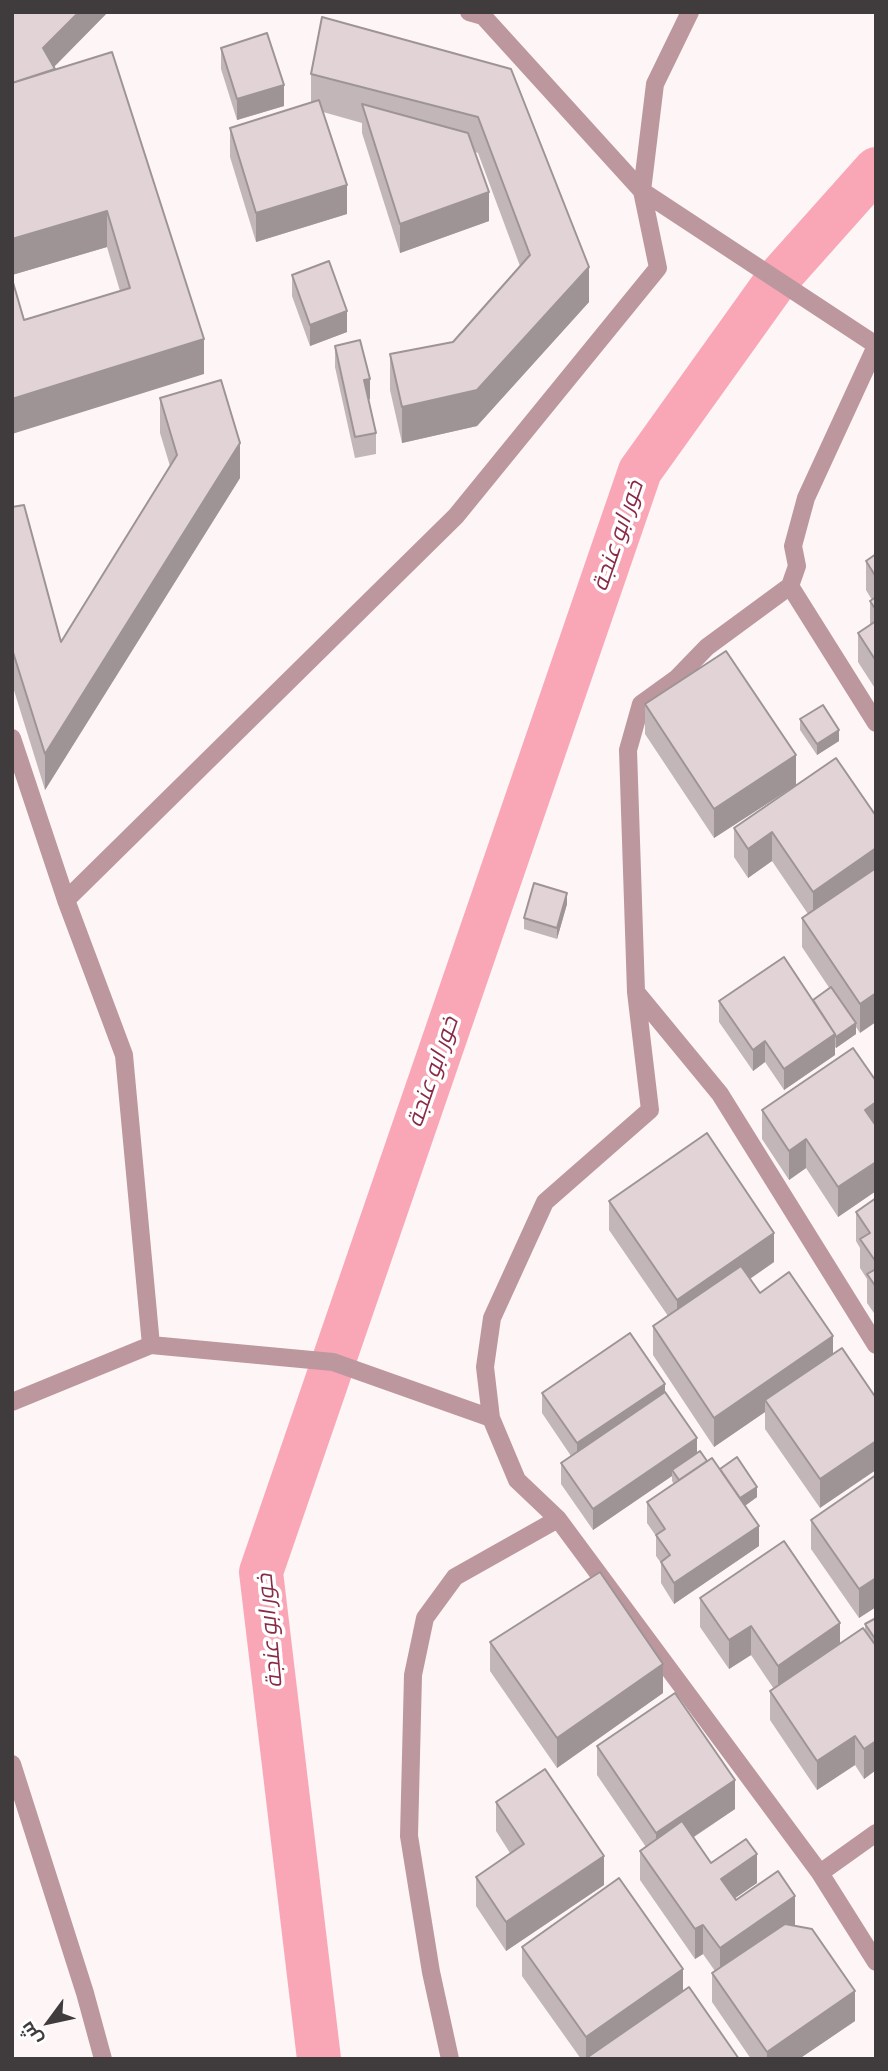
<!DOCTYPE html>
<html>
<head>
<meta charset="utf-8">
<style>
  body { margin:0 }
  #map { position:relative; width:888px; height:2071px; overflow:hidden; background:#fdf5f6; font-family:Cabin,Cairo,sans-serif }
  canvas { display:block }
  .frame { position:absolute; inset:0; border:14px solid #403b3c; pointer-events:none }
  .north { position:absolute; left:14px; top:1987px; width:70px; height:70px; -webkit-text-stroke:5px #fff; paint-order:stroke; rotate:237deg; font-size:19px; font-weight:700; line-height:28px; text-align:center; color:#403b3c }
  .north::after { content:''; display:block; margin:auto; width:24px; height:32px; background:#403b3c; clip-path:polygon(50% 0,100% 100%,50% 72%,0 100%) }
</style>
</head>
<body>
<div id="map">
<canvas width="888" height="2071"></canvas>
<div class="frame"></div>
<div class="north">ش</div>
</div>
<script>
const context = document.querySelector('canvas').getContext('2d');
context.lineJoin = 'round';
const shape = rows => new Path2D(rows.map(r => 'M' + r).join(''));
function stroke(path, color, width, dash) { context.strokeStyle = color; context.lineWidth = width; context.lineCap = dash ? 'butt' : 'round'; context.setLineDash(dash || []); context.stroke(path); }
function fillPath(path, color) { context.fillStyle = color; context.fill(path, 'evenodd'); }
function label(font, color, halo, rows, align = 'center') {
  context.font = font + ' Cabin,Cairo,sans-serif'; context.lineWidth = 7; context.setLineDash([]); context.textBaseline = 'middle'; context.strokeStyle = halo; context.fillStyle = color; for (const [text, x, y, turn = 0] of rows) {
    context.save(); context.translate(x, y); context.rotate((+turn || 0) * Math.PI / 180); context.textAlign = isNaN(turn) ? turn : align; if (halo) context.strokeText(text, 0, 0); context.fillText(text, 0, 0); context.restore();
  }
}
const canal = shape([
  [319,2059,261,1572,640,471,776,281,876,169]
]);
const minor = shape([
  [469,12,483,16,642,191,876,345],
  [876,346,806,498,793,546,797,566,790,586,876,723],
  [790,586,707,647,677,678,641,704,628,750,636,992,650,1110,545,1202,492,1318,485,1367,491,1418,517,1480,558,1519,820,1873,876,1962],
  [12,738,66,900,124,1055,151,1345],
  [66,900,456,516,658,268,642,191,655,84,690,12],
  [636,992,720,1094,876,1345],
  [12,1402,151,1345,333,1362,491,1418],
  [12,1764,85,1993,103,2059],
  [820,1873,876,1833],
  [450,2059,431,1972,409,1836,413,1675,425,1618,455,1577,558,1519]
]);
const wall = shape([
  [12,12,108,12,54,67,204,374,24,320,120,291,107,247,12,275],
  [221,48,284,106,237,120,221,69],
  [511,69,589,302,477,426,402,443,390,390,390,354,453,342,520,266,478,153,475,152,489,221,400,253,362,133,362,123,323,112,347,214,256,242,230,157,230,128,311,103,311,74],
  [292,275,347,332,310,346,292,296],
  [335,346,370,399,369,400,376,433,376,454,355,458,335,367],
  [160,398,240,478,45,790,12,684,12,507,61,642,170,466,160,433],
  [876,554,876,690,858,662,858,633,870,625,870,601,872,600,866,590,866,561],
  [645,704,796,785,714,838,645,734],
  [800,719,839,741,817,755,800,730],
  [876,816,860,1033,856,1027,856,1034,836,1048,835,1047,835,1055,784,1090,765,1062,753,1071,719,1022,719,1001,813,1000,830,989,802,947,802,918,808,914,772,861,748,878,734,857,734,828],
  [567,904,557,939,524,929,524,918],
  [876,1081,876,1191,838,1217,806,1168,789,1180,762,1139,762,1110],
  [876,1198,876,1316,867,1303,867,1279,860,1268,860,1248,856,1241,856,1212],
  [609,1201,774,1262,750,1279,760,1293,833,1336,820,1508,765,1429,765,1412,714,1447,653,1355,653,1326,668,1316,609,1230],
  [665,1392,697,1454,720,1469,757,1497,745,1506,759,1546,674,1604,661,1583,661,1563,656,1556,656,1536,647,1523,647,1502,674,1484,672,1481,672,1476,593,1530,561,1484,561,1463,571,1456,542,1413,542,1393],
  [876,1475,876,1607,859,1618,811,1549,811,1520],
  [700,1598,840,1643,865,1631,865,1624,876,1618,876,1770,864,1779,855,1765,817,1790,770,1720,770,1691,774,1689,751,1655,729,1669,700,1627],
  [490,1642,663,1693,557,1768,490,1671],
  [597,1746,735,1809,694,1837,711,1863,757,1883,735,1898,736,1900,795,1925,794,1925,855,2021,799,2059,751,2059,712,2002,712,1973,715,1971,703,1954,695,1959,640,1880,640,1851,646,1847,597,1775],
  [496,1802,604,1885,506,1951,476,1906,476,1877,510,1853,496,1831],
  [522,1947,683,1992,739,2059,581,2059,522,1976]
]);
const shadedWall = shape([
  [79,12,108,12,43,78,43,48],
  [284,85,284,106,237,120,237,99],
  [347,185,347,214,256,242,256,213],
  [489,192,489,221,400,253,400,224],
  [107,211,107,247,12,275,12,239],
  [589,267,589,302,477,426,402,443,402,407],
  [347,311,347,332,310,346,310,325],
  [204,339,204,374,12,434,12,399],
  [370,379,370,399,364,401,364,380],
  [240,443,240,478,45,790,45,754],
  [839,730,839,741,817,755,817,744],
  [796,755,796,785,714,838,714,809],
  [772,832,772,861,748,878,748,849],
  [876,848,876,877,813,921,813,892],
  [567,893,567,904,557,939,557,928],
  [876,993,876,1022,860,1033,860,1004],
  [856,1023,856,1034,836,1048,836,1037],
  [835,1034,835,1055,784,1090,784,1069],
  [765,1041,765,1062,753,1071,753,1050],
  [876,1102,876,1132,865,1110],
  [806,1139,806,1168,789,1180,789,1151],
  [876,1162,876,1191,838,1217,838,1187],
  [774,1233,774,1262,677,1329,677,1300],
  [833,1336,833,1366,765,1400,765,1412,714,1447,714,1418],
  [665,1384,665,1404,577,1464,577,1443],
  [697,1438,697,1459,672,1470,672,1476,593,1530,593,1509],
  [876,1441,876,1470,820,1508,820,1479],
  [757,1487,757,1497,739,1510,739,1499],
  [759,1526,759,1546,674,1604,674,1583],
  [876,1578,876,1607,859,1618,859,1589],
  [840,1623,840,1652,778,1695,778,1666],
  [751,1626,751,1655,729,1669,729,1640],
  [663,1664,663,1693,557,1768,557,1738],
  [855,1736,855,1765,817,1790,817,1761],
  [876,1741,876,1770,864,1779,864,1749],
  [735,1780,735,1809,656,1862,656,1833],
  [757,1854,757,1883,721,1908,721,1879],
  [604,1856,604,1885,506,1951,506,1922],
  [795,1896,795,1925,720,1978,720,1948],
  [703,1925,703,1954,695,1959,695,1929],
  [683,1969,683,1998,586,2059,586,2037],
  [855,1991,855,2021,799,2059,767,2059,767,2052]
]);
const building = shape([
  [12,12,79,12,43,48,55,69,12,83,12,12],
  [322,17,511,69,589,267,477,390,402,407,390,354,453,342,530,255,478,117,311,74,322,17],
  [267,33,284,85,237,99,221,48,267,33],
  [112,52,204,339,12,399,12,279,24,320,130,288,107,211,12,239,12,83,112,52],
  [319,100,347,185,256,213,230,128,319,100],
  [362,104,468,133,489,192,400,224,362,104],
  [329,261,347,311,310,325,292,275,329,261],
  [360,340,370,379,364,380,376,433,355,437,335,346,360,340],
  [221,380,240,443,45,754,12,649,12,507,24,505,61,642,177,455,160,398,221,380],
  [876,554,876,577,866,561,876,554],
  [876,597,876,610,870,601,876,597],
  [876,621,876,661,858,633,876,621],
  [726,651,796,755,714,809,645,704,726,651],
  [823,705,839,730,817,744,800,719,823,705],
  [836,758,876,816,876,848,813,892,772,832,748,849,734,828,836,758],
  [876,868,876,993,860,1004,802,918,876,868],
  [534,883,567,893,557,928,524,918,534,883],
  [784,957,835,1034,784,1069,765,1041,753,1050,719,1001,784,957],
  [831,987,856,1023,836,1037,835,1034,813,1000,831,987],
  [853,1048,876,1081,876,1102,865,1110,876,1126,876,1162,838,1187,806,1139,789,1151,762,1110,853,1048],
  [707,1133,774,1233,677,1300,609,1201,707,1133],
  [876,1198,876,1262,860,1239,870,1233,856,1212,876,1198],
  [741,1266,760,1293,789,1272,833,1336,714,1418,653,1326,741,1266],
  [876,1269,876,1287,867,1274,876,1269],
  [630,1333,665,1384,577,1443,542,1393,630,1333],
  [842,1348,876,1398,876,1441,820,1479,765,1400,842,1348],
  [665,1392,697,1438,593,1509,561,1463,665,1392],
  [700,1451,707,1461,679,1480,672,1470,700,1451],
  [737,1457,757,1487,740,1498,720,1469,737,1457],
  [712,1458,759,1526,674,1583,661,1562,670,1555,656,1535,665,1529,647,1502,712,1458],
  [876,1475,876,1578,859,1589,811,1520,876,1475],
  [784,1541,840,1623,778,1666,751,1626,729,1640,700,1598,784,1541],
  [600,1572,663,1664,557,1738,490,1642,600,1572],
  [876,1618,876,1640,865,1624,876,1618],
  [863,1628,876,1646,876,1741,864,1749,855,1736,817,1761,770,1691,863,1628],
  [675,1693,735,1780,656,1833,597,1746,675,1693],
  [545,1769,604,1856,506,1922,476,1877,524,1844,496,1802,545,1769],
  [682,1821,711,1863,746,1839,757,1854,721,1879,736,1900,778,1871,795,1896,720,1948,703,1925,695,1929,640,1851,682,1821],
  [619,1878,683,1969,586,2037,522,1947,619,1878],
  [785,1924,812,1929,855,1991,767,2052,712,1973,785,1924],
  [689,1987,739,2059,585,2059,689,1987]
]);
const waterNames = [
  ["خور ابو عنجة",618,536,-71],
  ["خور ابو عنجة",433,1072,-71],
  ["خور ابو عنجة",270,1631,-95]
];
stroke(canal, '#f9a7b7', 44);
stroke(minor, '#bc979e', 18);
fillPath(wall, '#c2b6b8');
fillPath(shadedWall, '#9e9496');
fillPath(building, '#e2d4d6');
stroke(building, '#9e9496', 2);
label('italic 23px', '#892b46', '#fff', waterNames);
</script>
</body>
</html>
